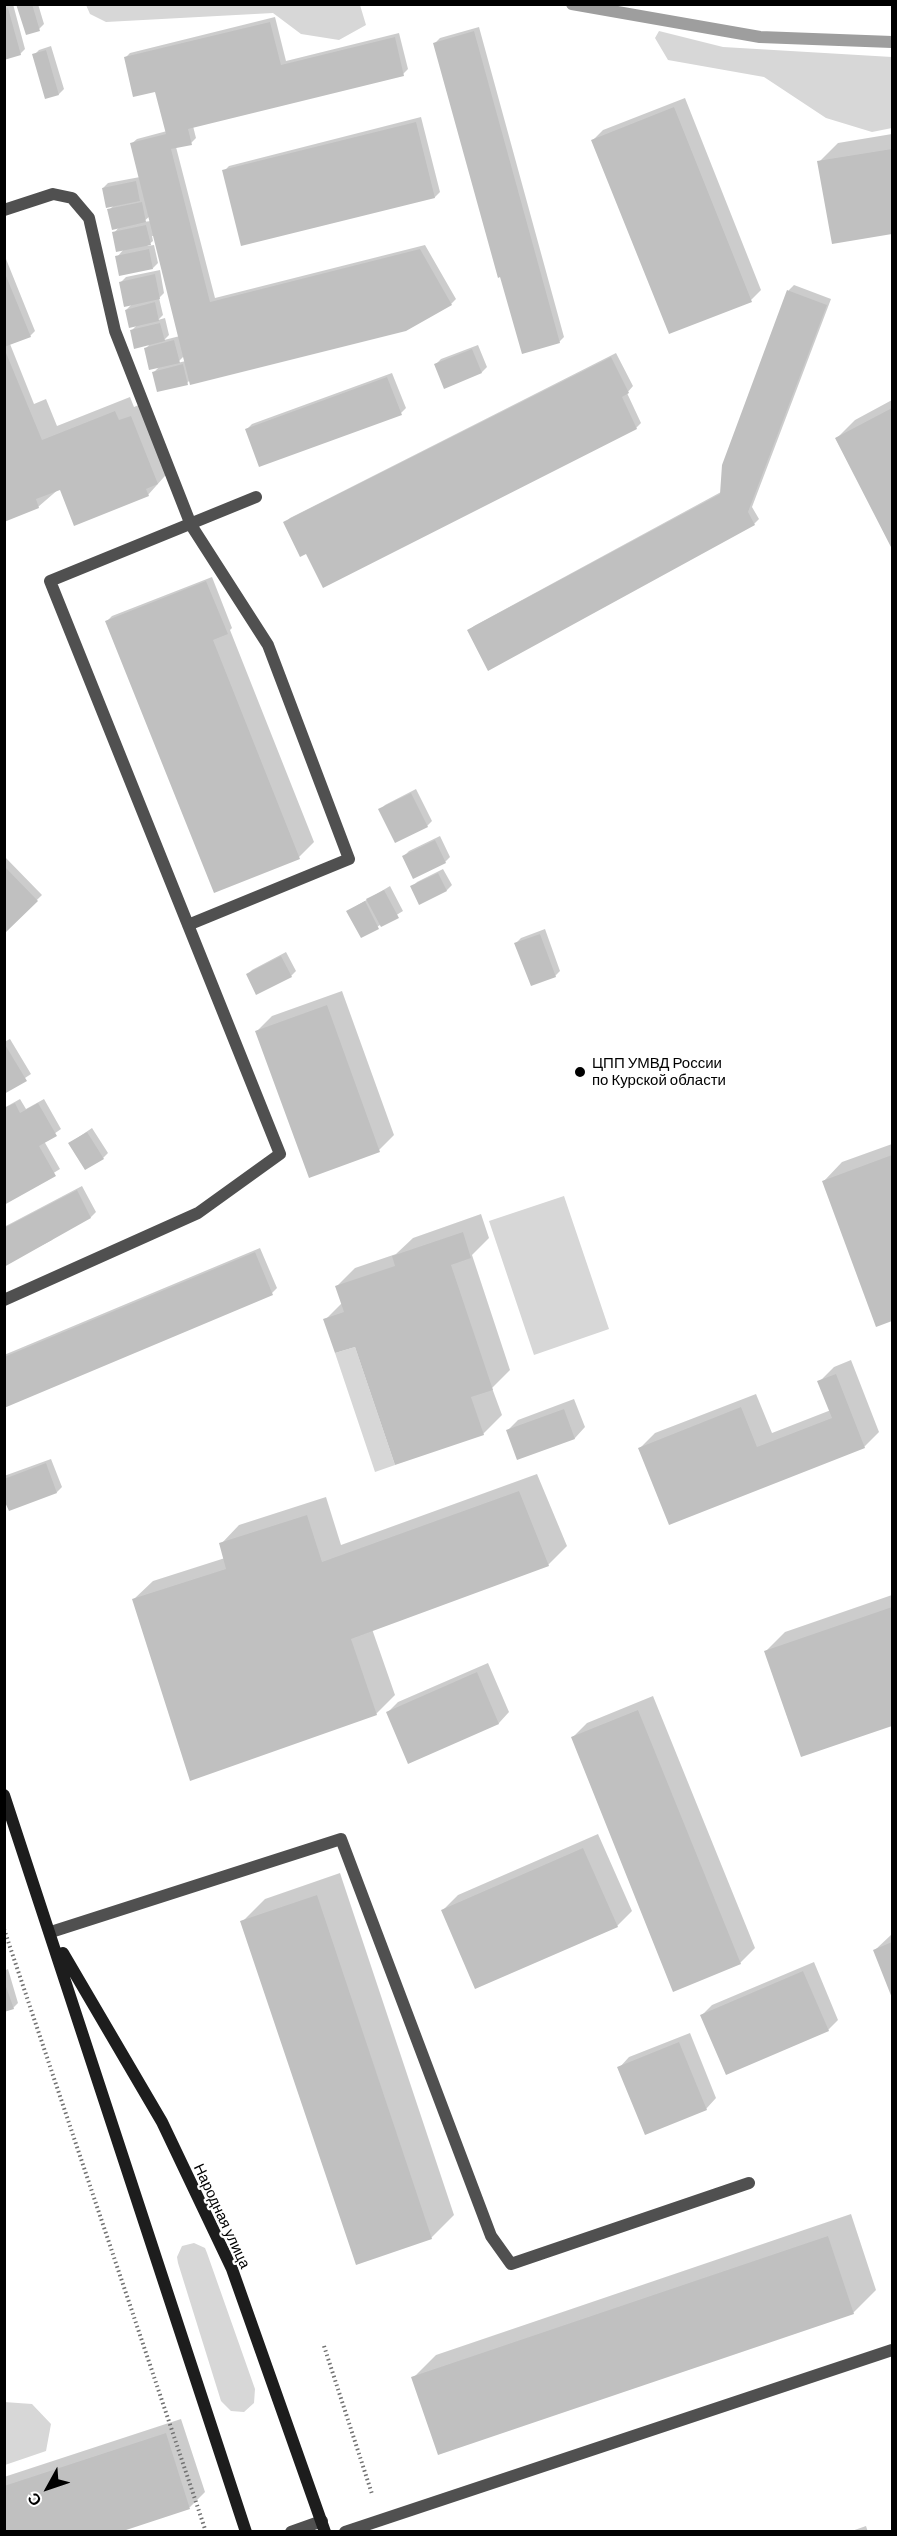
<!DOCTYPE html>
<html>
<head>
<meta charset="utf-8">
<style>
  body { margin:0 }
  #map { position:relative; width:897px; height:2536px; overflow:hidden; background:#fff; font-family:Barlow,sans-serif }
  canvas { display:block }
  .frame { position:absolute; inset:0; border:6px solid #000; pointer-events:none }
  .north { position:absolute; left:18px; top:2458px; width:60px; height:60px; -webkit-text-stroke:4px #fff; paint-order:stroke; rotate:230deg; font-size:16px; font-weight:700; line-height:24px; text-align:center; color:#000 }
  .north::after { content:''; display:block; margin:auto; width:21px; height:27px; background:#000; clip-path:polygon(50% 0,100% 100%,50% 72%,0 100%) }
</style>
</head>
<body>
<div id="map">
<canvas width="897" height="2536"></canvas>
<div class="frame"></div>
<div class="north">С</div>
</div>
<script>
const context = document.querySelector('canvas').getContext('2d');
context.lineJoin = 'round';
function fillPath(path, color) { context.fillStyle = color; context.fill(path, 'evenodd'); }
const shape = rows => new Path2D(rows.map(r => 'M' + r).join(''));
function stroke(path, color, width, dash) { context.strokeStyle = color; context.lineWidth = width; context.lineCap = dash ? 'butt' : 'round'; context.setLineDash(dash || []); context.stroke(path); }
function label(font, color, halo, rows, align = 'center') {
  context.font = font + ' Barlow,sans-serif'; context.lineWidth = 4.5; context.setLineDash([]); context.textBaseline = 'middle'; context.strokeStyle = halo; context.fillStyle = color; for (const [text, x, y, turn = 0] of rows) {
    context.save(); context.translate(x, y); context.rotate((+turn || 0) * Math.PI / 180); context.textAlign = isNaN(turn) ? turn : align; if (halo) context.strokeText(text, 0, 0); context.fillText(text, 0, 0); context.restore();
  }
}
const green = shape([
  [86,5,360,5,366,25,339,40,301,34,273,13,106,22,90,14],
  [659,31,723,47,892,57,892,128,872,132,826,118,764,77,668,60,655,38],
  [564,1196,609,1329,534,1355,489,1221],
  [355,1347,395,1465,375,1472,335,1353],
  [194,2243,205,2248,207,2253,255,2389,254,2403,244,2412,231,2411,221,2401,178,2263,177,2257,182,2246],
  [4,2402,32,2404,51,2424,46,2451,5,2465]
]);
const shadow = shape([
  [11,4,13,4,25,49,20,54,4,58,4,6],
  [18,4,38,4,44,24,39,29],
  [275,17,286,61,399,33,408,69,403,74,193,126,196,138,191,143,176,147,215,298,425,245,456,299,451,304,190,380,187,383,154,372,160,366,145,349,151,343,132,330,137,325,126,310,133,303,121,282,126,277,160,270,164,293,159,298,163,315,158,320,165,318,169,335,164,340,180,336,154,236,152,236,153,241,147,246,154,245,158,263,153,268,117,257,124,249,114,233,120,226,109,210,114,205,103,188,108,183,140,177,131,144,137,139,167,131,156,90,125,58,130,53],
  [150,216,151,221,143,222],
  [184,356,186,361,177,363],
  [479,27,564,337,559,342,435,43,440,38],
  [51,46,64,89,59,94,46,97,34,55,39,50],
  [685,98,761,290,751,300,593,140,603,130],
  [421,117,440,192,435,197,224,171,229,166],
  [892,134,892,233,833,243,819,162,838,143],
  [4,254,35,331,30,336,10,344,34,404,46,399,57,426,130,397,134,407,146,402,172,468,148,495,75,524,60,488,38,507,4,520],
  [794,285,831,299,752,507,759,519,754,524,469,631,474,626,721,492,723,465,789,290],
  [478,345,487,367,482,372,445,387,436,364,441,359],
  [616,353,633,386,627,393,641,423,636,428,306,552,285,523,290,518],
  [392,373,406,408,401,413,247,429,252,424],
  [892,400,892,546,836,439,855,420],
  [212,577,232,628,230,630,314,842,299,857,215,891,107,621,112,616],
  [416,789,432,821,427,826,380,810,385,805],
  [440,836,450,857,445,862,404,856,409,851],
  [4,856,42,895,4,932],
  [443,869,452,885,447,890,420,903,412,887,417,882],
  [390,886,403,911,362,936,348,911],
  [545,929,560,971,555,976,516,943,521,938],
  [286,952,296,971,291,976,247,975,252,970],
  [342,991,394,1135,379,1150,257,1031,272,1016],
  [10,1039,31,1074,4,1092,4,1042],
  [20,1099,26,1109,44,1099,61,1129,44,1141,60,1169,5,1203,4,1108],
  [92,1128,108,1153,103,1158,70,1143],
  [892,1144,892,1319,877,1325,824,1181,842,1162],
  [82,1186,96,1212,91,1217,56,1234,52,1240,4,1265,4,1227],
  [481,1214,489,1238,472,1255,510,1370,492,1388,502,1415,483,1434,356,1345,325,1320,342,1303,337,1286,355,1268,396,1254,413,1238],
  [260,1248,277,1288,272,1293,4,1407,4,1355],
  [851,1360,879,1432,864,1447,640,1448,655,1433,756,1394,772,1433,831,1410,819,1382,834,1367],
  [574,1399,585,1427,575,1438,518,1458,508,1430,518,1420],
  [51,1459,62,1487,57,1492,9,1509,4,1496,4,1476],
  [537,1474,567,1546,548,1565,372,1629,395,1695,376,1714,134,1599,153,1581,225,1558,221,1544,239,1525,326,1497,341,1545],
  [892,1595,892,1724,802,1755,766,1651,785,1632],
  [488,1663,509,1712,499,1723,409,1762,388,1712,398,1702],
  [653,1696,755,1948,740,1963,572,1738,587,1723],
  [598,1834,632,1911,617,1926,443,1910,458,1895],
  [340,1873,454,2215,431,2238,242,1922,265,1899],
  [892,1934,892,1995,875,1950],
  [814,1962,838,2020,828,2030,702,2015,712,2005],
  [8,1969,18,2003,13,2008,4,2011,4,1971],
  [690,2033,716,2098,706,2109,619,2068,629,2057],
  [851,2214,876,2290,853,2313,413,2378,436,2355],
  [181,2419,205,2492,190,2507,115,2532,4,2532,4,2477],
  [866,2526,868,2532,849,2532]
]);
const stream = shape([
  [572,4,760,37,892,42]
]);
const building = shape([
  [16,4,32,4,40,31,26,35],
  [8,8,21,55,4,60,4,9],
  [270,22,281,65,395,37,404,76,188,129,192,145,171,149,210,302,420,249,452,305,406,331,190,385,130,143,166,134,155,92,133,97,124,57],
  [474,31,560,343,522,354,500,277,498,278,433,43],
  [46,50,59,95,45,99,32,54],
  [674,107,752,302,669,334,591,140],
  [416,122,435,198,241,246,222,170],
  [892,149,892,234,832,244,817,161],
  [136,181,140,201,106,208,102,188],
  [142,202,146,222,112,230,107,209],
  [146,225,151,245,116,252,112,232],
  [149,249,153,269,119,276,115,256],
  [4,271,31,337,4,347],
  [155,274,160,299,124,307,119,282],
  [787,290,827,305,748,512,755,525,488,671,467,630,720,494,722,465],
  [155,302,159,321,129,328,125,310],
  [160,323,165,341,134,349,130,330],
  [174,340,180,363,149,370,144,348],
  [4,348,42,440,115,411,119,420,131,416,158,484,146,489,149,496,74,526,60,490,36,499,39,508,4,522],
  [472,349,482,373,444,389,434,364],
  [611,357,629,393,622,397,637,429,323,588,306,554,300,557,283,522],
  [183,364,188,385,157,392,152,372],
  [387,377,402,415,259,467,245,429],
  [892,408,892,549,835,438],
  [206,581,228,634,213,640,300,859,214,893,105,621],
  [411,793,428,827,395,843,378,809],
  [435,840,446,863,413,879,402,856],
  [4,866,38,901,4,934],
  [438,873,447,891,419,905,410,886],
  [384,890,399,918,381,927,366,899],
  [365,901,379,929,361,938,346,911],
  [540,934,556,977,531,986,514,943],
  [281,956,292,977,256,995,246,974],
  [327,1005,380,1152,309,1178,255,1031],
  [4,1043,27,1081,4,1094],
  [15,1103,20,1113,38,1103,57,1136,39,1146,56,1176,4,1205,4,1108],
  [87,1132,104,1159,85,1170,68,1143],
  [892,1155,892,1321,876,1327,822,1181],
  [77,1190,91,1218,4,1267,4,1228],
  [463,1232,471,1258,451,1265,493,1390,471,1397,484,1435,395,1465,355,1347,335,1353,323,1319,344,1312,335,1286,395,1266,392,1256],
  [255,1252,273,1295,4,1408,4,1357],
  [836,1374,865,1448,669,1525,638,1448,741,1407,757,1447,832,1418,817,1381],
  [564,1409,575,1439,517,1460,506,1430],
  [46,1463,57,1493,9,1511,4,1500,4,1479],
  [519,1491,549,1566,351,1639,377,1715,190,1781,132,1599,226,1569,219,1543,307,1515,322,1562],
  [892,1607,892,1726,801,1757,764,1651],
  [477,1672,499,1724,408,1764,386,1712],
  [638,1710,741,1964,673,1992,571,1737],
  [583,1848,618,1927,475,1989,441,1910],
  [317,1895,432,2239,356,2265,240,1921],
  [892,1942,892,1998,873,1950],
  [803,1971,829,2031,726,2075,700,2015],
  [4,1981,14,2009,4,2012],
  [679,2042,707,2110,645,2135,617,2067],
  [828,2236,854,2314,438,2455,411,2377],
  [166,2433,190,2509,120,2532,4,2532,4,2486]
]);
const path = shape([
  [4,1929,206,2532],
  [324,2346,372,2494],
  [124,2530,124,2532]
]);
const lane = shape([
  [4,210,53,194,72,198,89,218,115,331,191,525,268,645,349,859,188,925],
  [4,1300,198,1213,280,1154,50,581,256,497],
  [51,1932,341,1839,491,2236,511,2264,749,2183],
  [291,2532,322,2521],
  [345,2532,892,2350]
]);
const secondary = shape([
  [4,1795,246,2532],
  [63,1953,162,2122,232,2269,325,2532]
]);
const markers = [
  [580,1072,6,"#000"]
];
const poiNames = [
  ["ЦПП УМВД России",592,1063],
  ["по Курской области",592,1080]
];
const streetNames = [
  ["Народная улица",222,2216,65]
];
fillPath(green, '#d7d7d7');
fillPath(shadow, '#0003');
stroke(stream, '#9e9e9e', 12);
fillPath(building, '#c0c0c0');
stroke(path, '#727272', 4, [1.5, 3]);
stroke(lane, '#505050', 12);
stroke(secondary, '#1d1d1d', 12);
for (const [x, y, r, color] of markers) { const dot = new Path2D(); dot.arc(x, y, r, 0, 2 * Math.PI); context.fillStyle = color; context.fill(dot); stroke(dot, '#fff', 2); }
label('15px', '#000', '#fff', poiNames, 'left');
label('15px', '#000', '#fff', streetNames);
</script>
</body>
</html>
